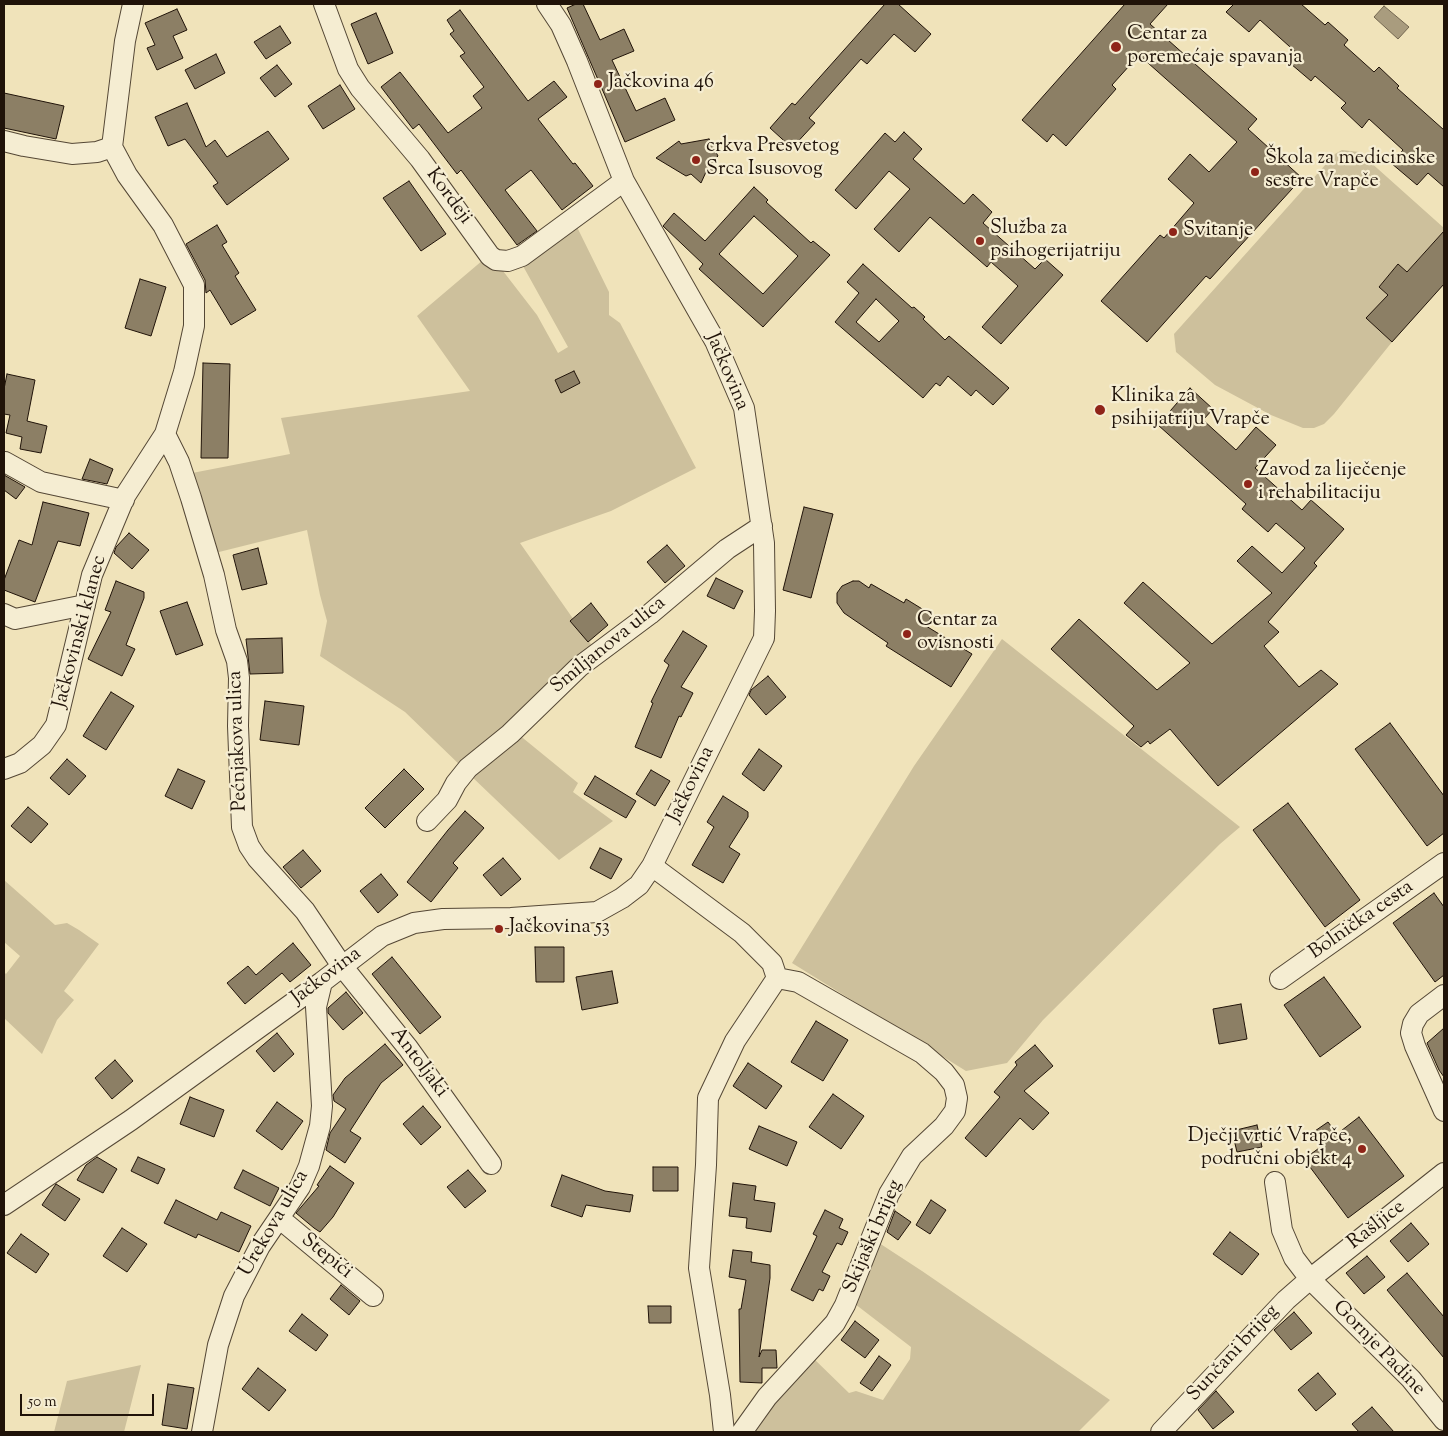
<!DOCTYPE html>
<html>
<head>
<meta charset="utf-8">
<style>
  body { margin:0 }
  #map { position:relative; width:1448px; height:1436px; overflow:hidden; background:#f0e3ba; font-family:"Sorts Mill Goudy",serif }
  canvas { display:block }
  .frame { position:absolute; inset:0; border:5px solid #201309; pointer-events:none }
  .scale { position:absolute; left:20px; top:1394px; width:134px; height:22px; box-sizing:border-box; border:2px solid #201309; border-top:0; padding-left:6px; font-size:15px; line-height:18px; white-space:nowrap; color:#201309; -webkit-text-stroke:4px #f5edd2; paint-order:stroke }
</style>
</head>
<body>
<div id="map">
<canvas width="1448" height="1436"></canvas>
<div class="frame"></div>
<div class="scale">50 m</div>
</div>
<script>
const context = document.querySelector('canvas').getContext('2d');
context.lineJoin = 'round';
function fillPath(path, color) { context.fillStyle = color; context.fill(path, 'evenodd'); }
const shape = rows => new Path2D(rows.map(r => 'M' + r).join(''));
function stroke(path, color, width, dash) { context.strokeStyle = color; context.lineWidth = width; context.lineCap = dash ? 'butt' : 'round'; context.setLineDash(dash || []); context.stroke(path); }
function label(font, color, halo, rows, align = 'center') {
  context.font = font + ' "Sorts Mill Goudy",serif'; context.lineWidth = 4.5; context.setLineDash([]); context.textBaseline = 'middle'; context.strokeStyle = halo; context.fillStyle = color; for (const [text, x, y, turn = 0] of rows) {
    context.save(); context.translate(x, y); context.rotate((+turn || 0) * Math.PI / 180); context.textAlign = isNaN(turn) ? turn : align; if (halo) context.strokeText(text, 0, 0); context.fillText(text, 0, 0); context.restore();
  }
}
const green = shape([
  [1342,150,1359,152,1444,228,1444,231,1407,272,1398,264,1379,287,1388,295,1367,318,1392,342,1334,414,1324,424,1314,428,1303,428,1271,415,1215,385,1176,352,1174,334,1335,154],
  [577,227,609,292,609,315,620,323,696,468,611,511,520,543,595,650,463,768,405,712,320,656,327,621,320,595,307,530,211,554,187,474,290,454,281,418,470,391,417,316,483,260,503,271,537,315,558,353,568,347,523,266],
  [1002,639,1240,827,1220,844,1043,1020,1007,1063,966,1071,792,963,914,766],
  [518,734,578,783,573,792,613,821,559,860,470,775],
  [4,880,55,925,67,923,79,930,99,944,64,991,74,1000,57,1020,42,1054,4,1018,4,972,6,974,20,956,4,942],
  [876,1241,922,1271,1110,1400,1078,1432,746,1432,811,1356,849,1393,856,1391,883,1400,910,1359,911,1347,855,1304],
  [141,1365,124,1432,54,1432,67,1381]
]);
const water = shape([
  [1384,6,1409,27,1398,39,1374,17,1384,6]
]);
const building = shape([
  [576,4,583,4,600,40,624,29,634,51,612,60,636,111,665,98,675,120,625,142,567,8,576,4],
  [885,4,898,4,931,34,915,52,894,34,867,64,861,59,809,118,815,123,792,148,770,128,792,103,795,105,885,4],
  [1125,4,1168,4,1150,24,1257,119,1248,129,1302,178,1210,279,1206,276,1147,342,1101,301,1160,235,1164,238,1194,203,1168,179,1190,154,1209,172,1237,142,1139,55,1112,85,1116,89,1066,146,1053,134,1047,142,1022,120,1125,4],
  [1234,4,1301,4,1325,25,1328,22,1348,40,1344,45,1374,72,1379,67,1399,86,1397,88,1444,130,1444,187,1428,173,1417,185,1391,163,1403,150,1369,119,1362,128,1341,108,1346,103,1315,76,1311,81,1291,64,1299,55,1260,20,1249,32,1226,12,1234,4],
  [177,9,187,30,173,36,183,58,157,70,147,48,155,45,145,23,177,9],
  [460,10,528,101,554,81,567,97,538,119,573,164,575,163,593,186,562,210,531,170,505,190,537,231,517,245,461,170,457,174,419,124,413,129,381,87,400,72,448,133,482,108,473,96,484,87,460,56,465,53,450,34,454,31,447,20,460,10],
  [376,13,393,53,368,64,351,24,376,13],
  [280,26,291,43,266,59,254,42,280,26],
  [216,54,225,73,195,89,185,70,216,54],
  [277,65,292,84,275,97,260,78,277,65],
  [340,85,355,109,323,129,308,106,340,85],
  [4,93,64,106,56,139,4,128,4,93],
  [187,103,206,147,215,140,227,157,268,131,289,159,227,205,213,186,218,183,185,139,168,146,155,117,187,103],
  [904,132,922,149,913,159,964,204,973,194,992,212,983,223,1035,269,1045,259,1063,275,1001,344,982,327,1018,286,991,262,987,267,930,217,899,252,874,229,910,189,889,171,856,209,835,190,885,133,895,142,904,132],
  [709,139,718,156,713,161,719,171,706,172,701,183,691,174,686,176,656,158,679,141,681,144,709,139],
  [409,181,446,234,421,251,383,198,409,181],
  [754,187,768,200,766,202,811,243,813,241,830,255,763,327,699,269,703,264,663,226,674,213,705,241,754,187],
  [754,216,798,256,763,294,719,254,754,216],
  [217,225,227,242,222,245,239,273,235,276,256,310,231,325,210,290,206,293,205,280,186,244,217,225],
  [1444,231,1444,284,1392,342,1366,318,1388,295,1379,287,1398,264,1407,272,1444,231],
  [863,264,912,308,914,307,925,317,923,319,945,340,949,336,1009,388,993,405,976,390,971,396,948,376,940,386,936,383,923,398,835,322,859,293,847,282,863,264],
  [876,299,899,321,879,342,856,322,876,299],
  [140,279,166,287,151,336,125,328,140,279],
  [203,363,230,364,228,458,201,458,203,363],
  [574,371,580,383,561,393,555,380,574,371],
  [7,374,35,380,27,421,47,426,41,453,20,449,22,437,6,433,10,415,4,414,4,389,7,374],
  [1190,388,1213,409,1203,420,1236,450,1256,427,1276,445,1255,468,1302,510,1311,500,1344,529,1314,563,1317,566,1268,622,1279,632,1264,646,1299,687,1321,670,1338,684,1218,786,1170,729,1150,744,1148,741,1141,747,1126,735,1134,726,1051,649,1079,619,1157,690,1190,663,1124,603,1143,582,1212,644,1272,593,1237,561,1252,546,1282,573,1305,548,1276,523,1268,532,1242,509,1246,504,1158,425,1190,388],
  [90,459,113,469,107,484,82,479,90,459],
  [4,475,25,487,16,499,4,490,4,475],
  [43,502,89,513,80,546,58,541,35,602,4,590,4,580,19,540,32,545,43,502],
  [804,507,833,514,811,598,783,590,804,507],
  [129,533,149,550,132,569,114,553,116,547,129,533],
  [667,545,685,566,665,583,647,562,667,545],
  [258,548,267,584,242,590,233,555,258,548],
  [716,578,743,591,734,609,707,596,716,578],
  [116,581,144,592,144,598,126,645,135,649,122,676,88,659,111,612,105,610,116,581],
  [853,581,859,581,869,588,871,584,904,603,906,599,932,615,926,626,972,654,951,687,886,646,888,643,844,613,837,603,837,593,842,586,853,581],
  [187,602,203,645,176,655,160,611,187,602],
  [591,603,608,625,588,642,570,621,591,603],
  [683,631,707,646,681,687,693,693,681,717,679,716,661,758,635,747,653,703,651,702,669,665,664,661,683,631],
  [282,638,283,673,250,674,246,639,282,638],
  [768,676,786,697,766,715,749,695,751,690,768,676],
  [111,692,134,706,106,750,83,736,111,692],
  [265,701,304,706,299,745,260,740,265,701],
  [1390,723,1444,796,1444,833,1427,846,1355,749,1390,723],
  [759,749,782,766,764,791,742,774,759,749],
  [67,759,86,776,69,795,50,778,67,759],
  [178,769,205,781,192,809,165,796,178,769],
  [404,769,424,789,385,828,365,808,404,769],
  [651,770,670,781,655,806,636,794,651,770],
  [595,776,636,801,626,818,584,794,595,776],
  [723,796,748,812,748,817,729,847,740,854,723,883,692,865,714,827,707,822,723,796],
  [1288,803,1360,900,1325,927,1253,830,1288,803],
  [28,807,48,824,31,843,11,826,28,807],
  [465,811,484,828,453,863,458,868,431,902,407,882,448,830,465,811],
  [600,848,622,859,611,879,590,868,600,848],
  [303,850,321,871,301,888,283,867,303,850],
  [503,858,521,879,501,896,483,875,503,858],
  [381,874,398,895,378,913,360,891,381,874],
  [1434,893,1444,907,1444,975,1435,982,1393,923,1434,893],
  [293,943,311,965,290,982,282,973,245,1004,227,983,248,966,256,975,293,943],
  [535,947,564,947,564,982,536,982,535,947],
  [392,957,441,1017,420,1034,372,974,392,957],
  [612,971,618,1003,582,1010,576,977,612,971],
  [1324,977,1361,1027,1320,1057,1284,1005,1324,977],
  [346,992,363,1013,343,1030,328,1013,328,1008,346,992],
  [1241,1004,1247,1039,1219,1044,1213,1009,1241,1004],
  [816,1021,848,1040,823,1081,791,1062,816,1021],
  [1444,1028,1444,1077,1439,1070,1427,1043,1444,1028],
  [277,1033,294,1054,274,1072,256,1051,277,1033],
  [385,1044,403,1065,381,1083,350,1131,361,1138,345,1163,326,1150,330,1133,346,1109,334,1101,333,1095,345,1078,385,1044],
  [1035,1045,1053,1066,1024,1091,1049,1113,1033,1130,1020,1118,986,1157,965,1138,1000,1097,994,1092,1017,1065,1015,1062,1035,1045],
  [115,1060,133,1081,112,1099,95,1078,115,1060],
  [748,1063,782,1086,766,1109,733,1086,748,1063],
  [833,1094,864,1116,841,1149,809,1127,833,1094],
  [190,1097,224,1110,214,1137,180,1124,190,1097],
  [277,1102,303,1121,282,1150,256,1131,277,1102],
  [423,1106,441,1127,421,1145,403,1124,423,1106],
  [1359,1117,1404,1176,1348,1218,1304,1159,1322,1146,1312,1133,1328,1122,1337,1134,1359,1117],
  [1257,1125,1262,1147,1237,1152,1232,1131,1257,1125],
  [759,1126,797,1142,787,1166,749,1149,759,1126],
  [97,1157,117,1169,103,1193,77,1180,86,1165,97,1157],
  [138,1157,165,1169,158,1184,131,1171,138,1157],
  [330,1166,354,1183,333,1217,320,1232,314,1228,296,1213,319,1186,317,1185,330,1166],
  [653,1167,678,1167,678,1191,653,1191,653,1167],
  [243,1170,279,1188,270,1206,234,1188,243,1170],
  [468,1170,486,1191,465,1208,447,1187,468,1170],
  [562,1175,605,1191,633,1195,630,1212,586,1205,582,1217,551,1206,562,1175],
  [733,1183,756,1186,754,1200,775,1203,771,1232,746,1228,747,1218,729,1216,733,1183],
  [56,1184,80,1199,65,1221,42,1205,56,1184],
  [176,1200,217,1220,221,1212,251,1226,239,1252,198,1234,196,1238,164,1223,176,1200],
  [931,1200,946,1210,930,1234,916,1225,931,1200],
  [825,1210,843,1219,839,1228,848,1232,842,1245,837,1243,822,1272,830,1276,823,1291,819,1289,813,1301,791,1290,812,1247,817,1236,813,1234,825,1210],
  [895,1211,911,1222,898,1240,887,1232,895,1211],
  [1411,1223,1429,1244,1408,1262,1390,1241,1411,1223],
  [122,1228,147,1244,127,1272,103,1256,122,1228],
  [1230,1232,1259,1254,1242,1275,1213,1254,1230,1232],
  [21,1234,49,1254,36,1273,7,1253,21,1234],
  [733,1250,752,1252,751,1262,770,1265,770,1278,759,1357,762,1350,776,1350,777,1368,762,1368,762,1383,740,1382,739,1309,741,1309,746,1280,729,1277,733,1250],
  [1367,1256,1385,1277,1364,1294,1346,1273,1367,1256],
  [1407,1273,1444,1317,1444,1358,1387,1290,1407,1273],
  [341,1285,360,1301,349,1315,330,1299,341,1285],
  [648,1306,671,1306,671,1323,649,1323,648,1306],
  [1294,1312,1312,1333,1291,1350,1274,1330,1294,1312],
  [302,1314,328,1335,316,1351,289,1331,302,1314],
  [855,1321,879,1340,865,1358,841,1340,855,1321],
  [879,1356,891,1365,872,1391,860,1383,879,1356],
  [258,1368,286,1390,269,1411,242,1389,258,1368],
  [1318,1373,1336,1394,1316,1411,1298,1390,1318,1373],
  [168,1384,194,1388,187,1429,162,1425,168,1384],
  [1216,1391,1234,1412,1213,1429,1198,1410,1216,1391],
  [1372,1407,1394,1432,1359,1432,1352,1424,1372,1407]
]);
const minor = shape([
  [324,4,348,69,360,88,420,159,490,256,496,260,508,261,522,256,624,181],
  [4,141,24,146,72,154,97,152,112,147],
  [165,434,179,462,191,498,214,575,226,630,237,661,239,678,238,726,242,827,249,846,257,858,305,911,342,966,408,1048,491,1164],
  [5,462,41,482,124,500],
  [4,614,15,619,85,605],
  [4,769,20,763,42,745,56,725,92,575,125,496,165,434,184,372,194,326,194,285,163,225,127,175,112,147,125,41,133,4],
  [427,821,447,800,456,783,468,768,510,734,579,667,650,614,727,549,762,526],
  [652,866,742,933,772,963,777,978,735,1041,708,1098,706,1165,699,1268,720,1395,724,1432],
  [1280,979,1444,863],
  [1444,995,1419,1014,1413,1024,1411,1033,1415,1046,1444,1111],
  [1275,1182,1282,1230,1294,1258,1310,1279,1411,1379,1444,1420],
  [4,1205,131,1120,322,982,382,936,414,923,443,919,511,918,597,912,622,898,639,885,652,866,764,638,765,611,764,543,744,408,715,341,624,181,577,61,561,25,547,4],
  [279,1218,373,1296],
  [202,1432,218,1345,234,1296,260,1246,300,1187,309,1166,320,1126,322,1106,316,1007,322,982],
  [742,1432,767,1397,835,1323,845,1305,889,1194,912,1156,944,1126,955,1111,957,1098,954,1085,944,1072,922,1053,798,982,777,978],
  [1161,1432,1286,1300,1310,1279,1444,1173]
]);
const markers = [
  [1116,47,6,"#8f2418"],
  [598,84,5,"#8f2418"],
  [696,160,5,"#8f2418"],
  [1255,172,5,"#8f2418"],
  [1173,232,5,"#8f2418"],
  [980,241,5,"#8f2418"],
  [1100,410,6,"#8f2418"],
  [1248,484,5,"#8f2418"],
  [907,634,5,"#8f2418"],
  [499,929,5,"#8f2418"],
  [1362,1149,5,"#8f2418"]
];
const poiNames = [
  ["Centar za",1127,36],
  ["poremećaje spavanja",1127,59],
  ["Jačkovina 46",608,84],
  ["crkva Presvetog",706,148],
  ["Srca Isusovog",706,171],
  ["Škola za medicinske",1265,160],
  ["sestre Vrapče",1265,183],
  ["Služba za",990,230],
  ["psihogerijatriju",990,253],
  ["Svitanje",1183,232],
  ["Klinika za",1111,398],
  ["psihijatriju Vrapče",1111,421],
  ["Zavod za liječenje",1258,472],
  ["i rehabilitaciju",1258,495],
  ["Centar za",917,622],
  ["ovisnosti",917,645],
  ["Jačkovina 53",509,929],
  ["Dječji vrtić Vrapče,",1352,1138,"right"],
  ["područni objekt 4",1352,1161,"right"]
];
const streetNames = [
  ["Kordeji",448,197,54],
  ["Jačkovina",726,372,67],
  ["Jačkovinski klanec",81,632,-75],
  ["Smiljanova ulica",609,646,-39],
  ["Pećnjakova ulica",239,741,-92],
  ["Jačkovina",692,785,-64],
  ["Bolnička cesta",1362,921,-35],
  ["Jačkovina",327,977,-37],
  ["Antoljaki",418,1063,53],
  ["Urekova ulica",275,1224,-60],
  ["Rašljice",1377,1226,-38],
  ["Skijaški brijeg",874,1237,-67],
  ["Stepići",326,1257,39],
  ["Gornje Padine",1378,1349,46],
  ["Sunčani brijeg",1234,1354,-47]
];
fillPath(green, '#cdc09c');
fillPath(water, '#a99c7e');
stroke(water, '#72654f', 1);
fillPath(building, '#8c7f65');
stroke(building, '#201309', 1);
stroke(minor, '#544735', 22);
stroke(minor, '#f5edd2', 20);
for (const [x, y, r, color] of markers) { const dot = new Path2D(); dot.arc(x, y, r, 0, 2 * Math.PI); context.fillStyle = color; context.fill(dot); stroke(dot, '#f5edd2', 2); }
label('20px', '#201309', '#f5edd2', poiNames, 'left');
label('20px', '#201309', '#f5edd2', streetNames);
</script>
</body>
</html>
